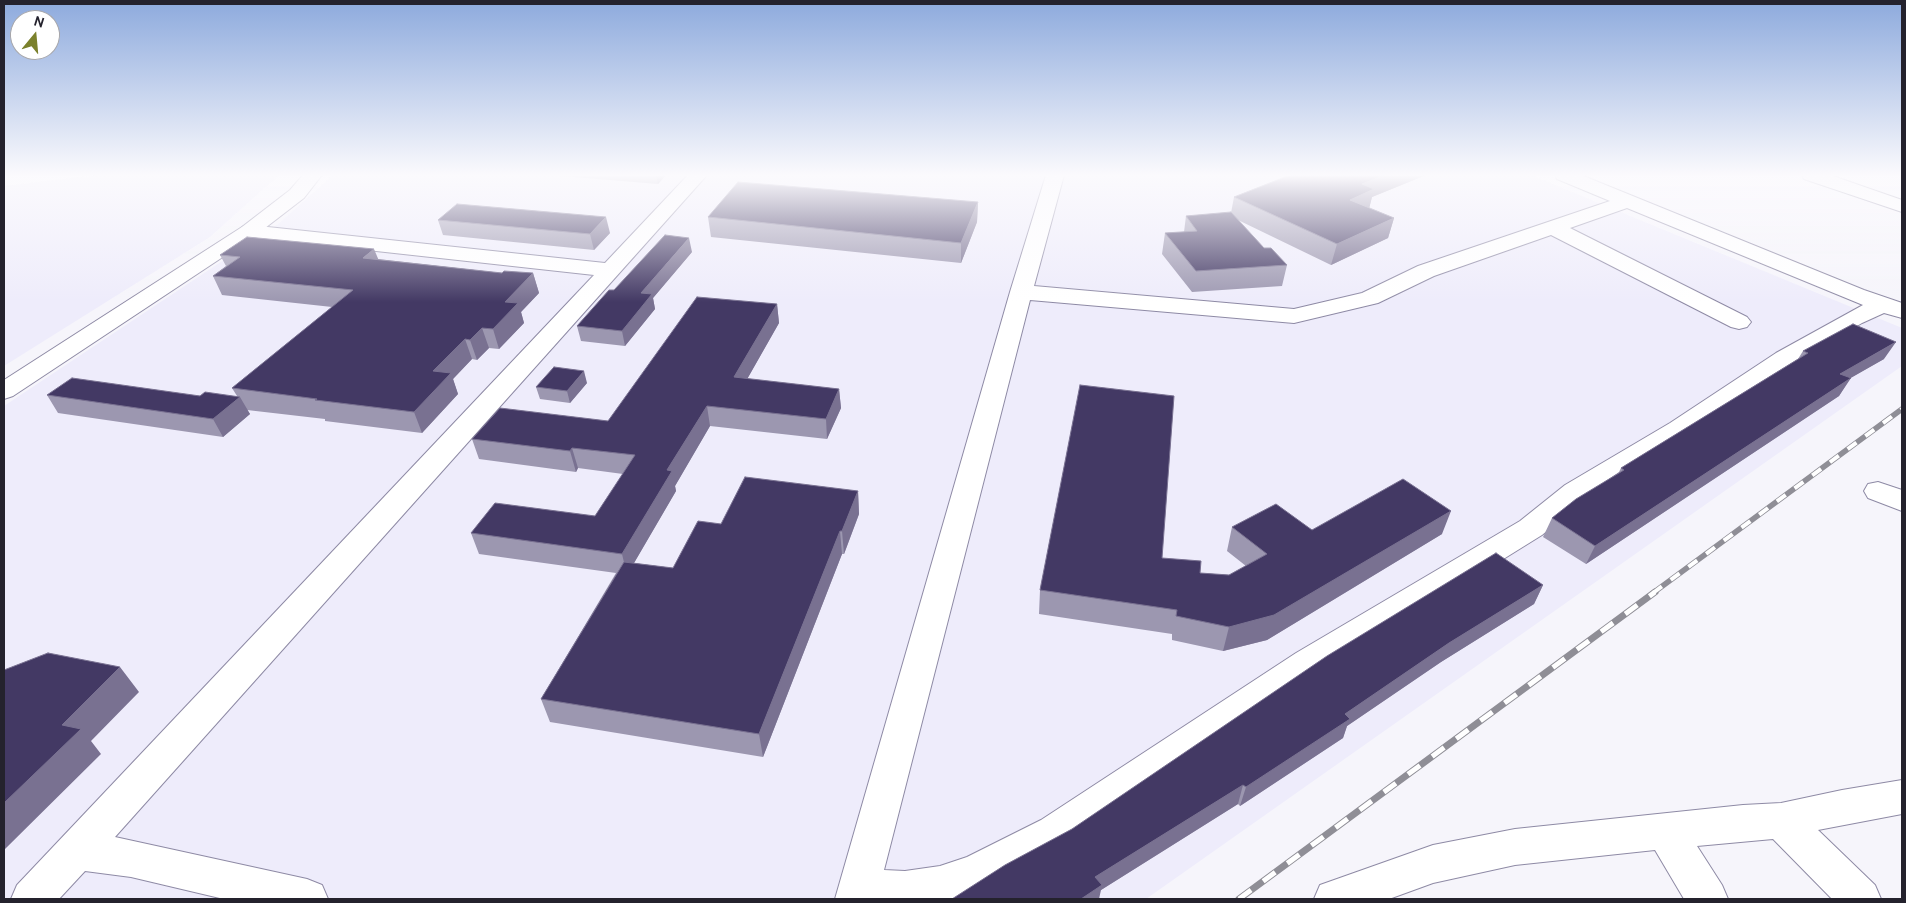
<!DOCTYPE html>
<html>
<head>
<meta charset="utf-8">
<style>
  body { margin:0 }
  #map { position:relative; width:1906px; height:903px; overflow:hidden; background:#f6f5fb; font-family:Cabin,sans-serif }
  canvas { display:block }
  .frame { position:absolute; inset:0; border:5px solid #24222d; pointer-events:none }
  .north { position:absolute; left:10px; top:10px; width:50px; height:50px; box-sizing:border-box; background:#fff; border:1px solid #a7a7ab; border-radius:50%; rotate:17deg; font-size:14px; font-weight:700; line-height:20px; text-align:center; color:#24222d }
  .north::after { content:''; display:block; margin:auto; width:18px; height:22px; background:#7b812c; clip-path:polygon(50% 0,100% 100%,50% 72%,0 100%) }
</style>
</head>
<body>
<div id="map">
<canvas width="1906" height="903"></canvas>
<div class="frame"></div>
<div class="north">N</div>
</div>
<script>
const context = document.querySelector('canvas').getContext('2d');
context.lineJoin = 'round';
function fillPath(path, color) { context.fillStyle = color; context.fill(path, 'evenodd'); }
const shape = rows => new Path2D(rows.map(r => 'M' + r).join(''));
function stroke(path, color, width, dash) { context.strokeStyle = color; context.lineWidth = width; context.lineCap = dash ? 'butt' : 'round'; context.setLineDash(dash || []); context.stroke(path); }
const built = shape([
  [99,175,279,175,210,237,4,366,4,186],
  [333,175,1531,175,1902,328,1902,366,1146,899,4,899,4,406,278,224]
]);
const minor = shape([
  [688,175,707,175,115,837,307,879,322,885,328,899,224,899,131,877,85,871,59,899,11,899,17,885,594,275,249,237,242,235,239,231,242,227,249,225,605,263,688,175],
  [1046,175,1064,175,1034,286,1294,309,1362,293,1418,266,1610,201,1557,179,1555,175,1581,175,1864,290,1902,303,1902,318,1884,313,1862,323,1794,363,1688,435,1585,499,1542,535,1320,673,1069,846,992,887,958,899,835,899,1010,292,1046,175],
  [1627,208,1863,305,1776,353,1670,423,1565,485,1520,521,1296,653,1041,820,967,857,940,866,905,871,884,870,1030,300,1294,323,1378,303,1434,276,1551,235,1731,327,1739,329,1747,327,1751,322,1747,317,1570,228,1627,208],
  [1802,175,1830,175,1902,200,1902,212,1804,179,1802,175],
  [1878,482,1902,490,1902,511,1868,498,1864,491,1868,484,1878,482],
  [1902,780,1902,814,1818,830,1875,885,1881,899,1832,899,1773,839,1697,846,1722,885,1728,899,1684,899,1655,850,1515,865,1433,883,1389,899,1314,899,1320,885,1433,845,1515,829,1743,805,1781,803,1842,790,1902,780]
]);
const major = shape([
  [303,175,322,175,304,198,256,235,13,396,4,399,4,380,242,227,290,190,303,175]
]);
const railFar1 = shape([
  [1653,593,1902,409]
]);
const rail = shape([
  [1239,899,1655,592]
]);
const wall = shape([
  [549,175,666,175,658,184],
  [1290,175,1426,175,1372,197,1369,208,1394,218,1388,238,1331,265,1238,220,1264,248,1287,265,1282,286,1192,292,1162,254,1165,233,1184,232,1186,216,1231,213,1234,197],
  [978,202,977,222,961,263,711,237,708,217],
  [438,220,610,233,594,250,443,235],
  [692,252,653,298,655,309,625,346,581,341,577,326,614,290],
  [220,255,378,259,502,273,533,273,539,293,521,312,524,323,499,349,489,348,477,360,472,359,453,379,458,394,422,433,325,421,325,419,247,410,250,414,223,437,58,413,47,395,237,396,232,388,332,307,222,295,213,276,226,266],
  [777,304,779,323,747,379,839,389,841,408,827,439,710,426,675,486,676,491,634,563,673,568,721,524,858,491,859,514,844,554,842,554,763,757,550,722,541,699,616,573,479,554,471,533,595,516,623,474,578,468,576,472,479,459,472,439,608,421],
  [1803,351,1884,359,1850,378,1839,396,1586,564,1543,537,1552,518,1619,472,1621,468,1798,359],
  [587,383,570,403,540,399,536,387],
  [1232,527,1442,534,1267,640,1223,651,1172,640,1172,634,1039,614,1040,590,1162,558,1200,573,1229,575,1246,566,1227,551],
  [1543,585,1534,604,1441,662,1347,726,1343,738,1240,806,1238,804,1101,890,952,899]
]);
const shadedWall = shape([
  [656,175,666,175,658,184],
  [1385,175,1426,175,1372,197,1369,209,1350,200,1362,184],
  [978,202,977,222,961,263,961,243],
  [606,217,610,233,594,250,590,234],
  [1394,218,1388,238,1331,265,1337,244],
  [689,238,692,252,653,298,655,309,625,346,622,331,641,293],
  [374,249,382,268,363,258],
  [533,273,539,293,521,312,524,323,499,349,493,329,505,302],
  [777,304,779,323,737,397,734,377],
  [482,328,489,348,477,360,470,340],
  [465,339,472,359,453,379,458,394,422,433,414,412,433,371],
  [1896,342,1884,359,1828,391,1840,374],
  [584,371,587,383,570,403,567,391],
  [1851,378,1839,396,1586,564,1595,546],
  [839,389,841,408,827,439,826,419],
  [240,397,250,414,223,437,213,419],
  [707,406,710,426,675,486,676,491,627,575,622,554,667,470],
  [572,448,578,468,576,472,570,451],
  [858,491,859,514,844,554,842,531],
  [1451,511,1442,534,1267,640,1223,651,1229,627],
  [840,531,842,554,763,757,759,734],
  [1543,585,1534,604,1441,662,1347,726,1343,738,1240,806,1246,787,1345,714,1449,643],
  [120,667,139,692,91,741,101,754,4,850,4,803,62,725],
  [1243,785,1238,804,1101,890,1099,899,1081,899,1095,877]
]);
const building = shape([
  [1290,175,1385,175,1362,184,1374,189,1350,200,1394,218,1337,244,1234,197,1290,175],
  [738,182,978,202,961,243,708,217,738,182],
  [457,204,606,217,590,234,438,220,457,204],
  [1231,212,1264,248,1271,248,1287,265,1196,271,1165,233,1197,231,1186,216,1231,212],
  [665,235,689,238,641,293,652,294,622,331,577,326,609,290,614,290,665,235],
  [247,237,374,249,363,258,502,273,504,271,533,273,505,302,518,303,493,329,482,328,470,340,465,339,433,371,451,373,414,412,315,400,317,399,232,388,353,290,213,276,240,257,220,255,247,237],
  [697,297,777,304,734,377,839,389,826,419,707,406,667,470,672,471,622,554,471,533,495,503,595,516,635,455,572,448,570,451,472,439,500,408,608,421,697,297],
  [1853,324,1896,342,1840,374,1851,378,1595,546,1552,518,1576,499,1624,470,1621,468,1808,353,1803,351,1853,324],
  [554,367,584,371,567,391,536,387,554,367],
  [72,378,200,396,205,392,240,397,213,419,47,395,72,378],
  [1080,385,1174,396,1162,558,1201,561,1200,573,1229,575,1267,554,1232,527,1276,504,1312,530,1403,479,1451,511,1274,615,1229,627,1176,616,1177,610,1040,590,1080,385],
  [745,477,858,491,842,531,840,531,759,734,541,699,624,562,673,568,698,521,721,524,745,477],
  [1496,553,1543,585,1449,643,1345,714,1350,719,1246,787,1243,785,1095,877,1102,885,1081,899,952,899,1005,865,1072,829,1327,656,1496,553],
  [48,653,120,667,62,725,81,729,4,803,4,670,48,653]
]);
fillPath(built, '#eeecfb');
stroke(minor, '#8e8aa5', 2);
stroke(major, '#8e8aa5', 2);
fillPath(minor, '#fff');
fillPath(major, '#fff');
stroke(railFar1, '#8f8e96', 5.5);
stroke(rail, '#8f8e96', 7);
stroke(railFar1, '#fff', 4, [11]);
stroke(rail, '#fff', 5, [15]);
fillPath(wall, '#9c97b0');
fillPath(shadedWall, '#797191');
fillPath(building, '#433964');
stroke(building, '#797191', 1);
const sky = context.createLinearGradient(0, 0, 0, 302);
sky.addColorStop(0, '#8daadd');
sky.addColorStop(0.58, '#fbfafd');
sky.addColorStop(1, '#fbfafd00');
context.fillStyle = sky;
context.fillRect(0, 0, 1906, 302);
</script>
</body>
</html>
